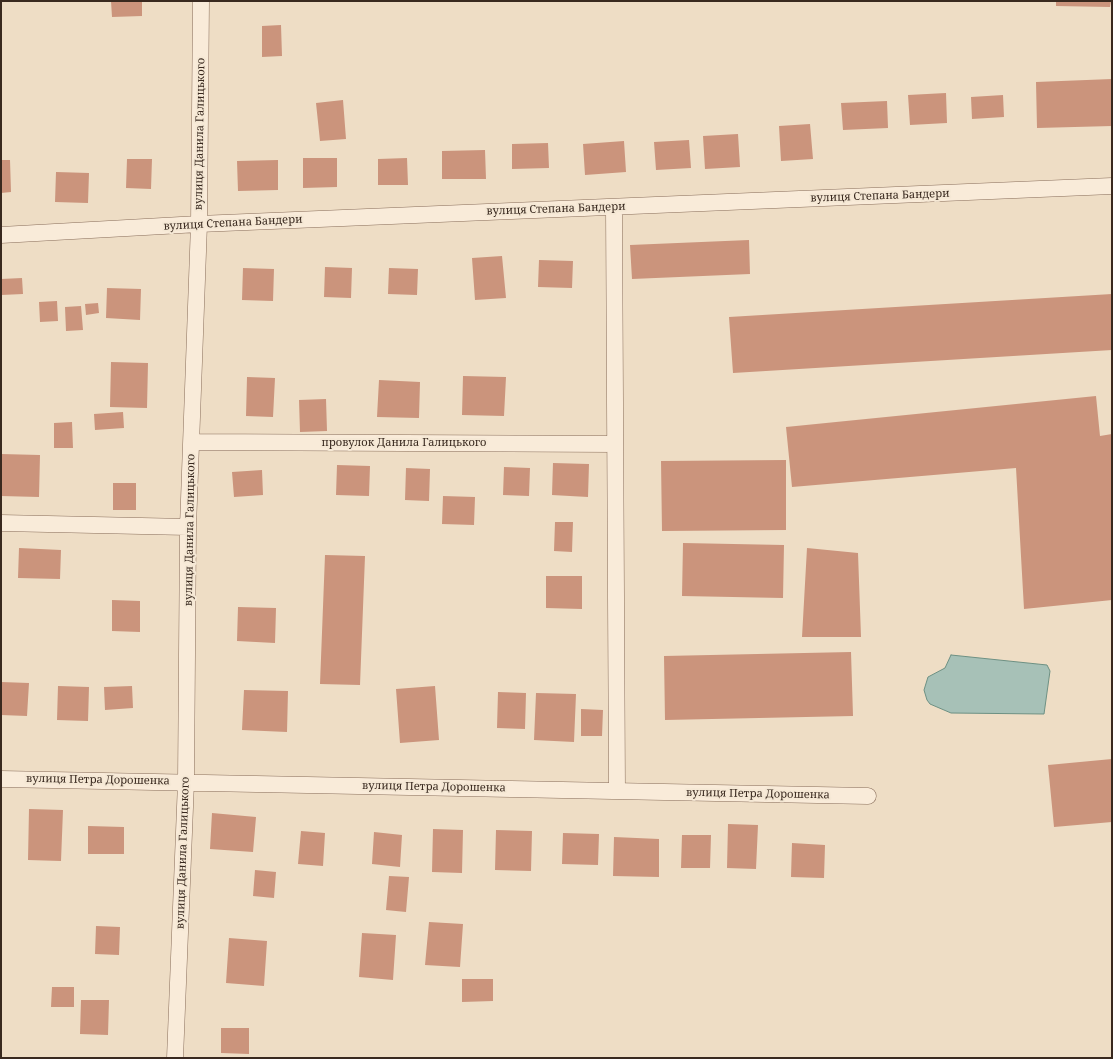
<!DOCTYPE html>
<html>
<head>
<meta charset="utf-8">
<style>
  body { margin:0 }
  #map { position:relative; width:1113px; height:1059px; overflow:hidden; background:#eeddc5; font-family:"Noto Serif",serif }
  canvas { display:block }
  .frame { position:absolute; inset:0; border:2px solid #39291f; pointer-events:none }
</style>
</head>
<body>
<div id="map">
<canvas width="1113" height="1059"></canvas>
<div class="frame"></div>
</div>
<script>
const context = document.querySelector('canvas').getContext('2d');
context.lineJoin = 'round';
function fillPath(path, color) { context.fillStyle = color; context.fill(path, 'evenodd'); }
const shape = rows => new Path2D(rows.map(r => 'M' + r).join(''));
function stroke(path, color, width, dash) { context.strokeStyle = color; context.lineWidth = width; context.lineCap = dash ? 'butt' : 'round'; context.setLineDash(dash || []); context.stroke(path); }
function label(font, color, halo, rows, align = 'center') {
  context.font = font + ' "Noto Serif",serif'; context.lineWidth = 4; context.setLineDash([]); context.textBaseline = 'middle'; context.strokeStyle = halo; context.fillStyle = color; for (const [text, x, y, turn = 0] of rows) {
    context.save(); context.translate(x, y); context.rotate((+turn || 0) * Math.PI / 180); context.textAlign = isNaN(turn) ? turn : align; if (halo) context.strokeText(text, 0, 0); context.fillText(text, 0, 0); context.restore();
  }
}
const water = shape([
  [951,655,1047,665,1050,671,1044,714,951,713,930,704,927,700,924,690,928,677,945,668,951,655]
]);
const building = shape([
  [111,1,142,1,142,16,112,17],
  [1056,1,1111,1,1110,7,1056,6],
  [281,25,282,56,262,57,262,26],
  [1112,79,1112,126,1037,128,1036,82],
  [946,93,947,123,910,125,908,95],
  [1003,95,1004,117,972,119,971,97],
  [343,100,346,139,320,141,316,103],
  [887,101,888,128,843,130,841,103],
  [810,124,813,159,781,161,779,126],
  [738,134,740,167,705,169,703,136],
  [689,140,691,168,656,170,654,142],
  [624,141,626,172,585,175,583,144],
  [548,143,549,168,512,169,512,144],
  [485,150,486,179,442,179,442,151],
  [303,158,337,158,337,187,303,188],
  [407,158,408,185,378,185,378,159],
  [127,159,152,159,151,189,126,188],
  [1,160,10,160,11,192,1,193],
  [278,160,278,190,238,191,237,161],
  [56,172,89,173,88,203,55,202],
  [749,240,750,274,632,279,630,245],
  [502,256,506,298,475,300,472,258],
  [539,260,573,261,572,288,538,287],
  [325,267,352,268,351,298,324,297],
  [243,268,274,269,273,301,242,300],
  [389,268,418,269,417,295,388,294],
  [22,278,23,294,1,295,1,279],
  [107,288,141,289,140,320,106,318],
  [1112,294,1112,350,733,373,729,317],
  [57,301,58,321,40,322,39,302],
  [98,303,99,313,86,315,85,304],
  [81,306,83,330,66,331,65,307],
  [111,362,148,363,147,408,110,407],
  [463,376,506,377,504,416,462,415],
  [247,377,275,378,273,417,246,416],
  [379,380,420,382,419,418,377,417],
  [1096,396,1100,436,1112,434,1112,600,1024,609,1016,468,792,487,786,427],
  [326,399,327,431,300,432,299,400],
  [123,412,124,428,95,430,94,414],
  [72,422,73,448,54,448,54,423],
  [1,454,40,455,39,497,1,496],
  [786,460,786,530,662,531,661,461],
  [553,463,589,464,588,497,552,495],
  [337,465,370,466,369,496,336,495],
  [504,467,530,468,529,496,503,495],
  [406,468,430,469,429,501,405,500],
  [262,470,263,495,234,497,232,472],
  [113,483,136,483,136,510,113,510],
  [443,496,475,497,474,525,442,524],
  [555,522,573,522,572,552,554,551],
  [683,543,784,545,783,598,682,596],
  [19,548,61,550,60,579,18,578],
  [807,548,858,553,861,637,802,637],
  [325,555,365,556,360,685,320,684],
  [546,576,582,576,582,609,546,608],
  [112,600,140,601,140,632,112,631],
  [238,607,276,608,275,643,237,641],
  [851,652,853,716,665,720,664,656],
  [1,682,29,683,27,716,1,715],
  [58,686,89,687,88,721,57,720],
  [132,686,133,708,105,710,104,687],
  [435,686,439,740,400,743,396,689],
  [244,690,288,691,287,732,242,730],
  [498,692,526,693,525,729,497,728],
  [536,693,576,694,574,742,534,740],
  [581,709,603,710,602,736,581,736],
  [1112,759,1112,822,1054,827,1048,765],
  [29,809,63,810,61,861,28,860],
  [212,813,256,817,253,852,210,849],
  [728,824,758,825,756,869,727,868],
  [88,826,124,827,124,854,88,854],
  [433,829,463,830,462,873,432,872],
  [496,830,532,831,531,871,495,870],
  [301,831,325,833,323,866,298,864],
  [374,832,402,835,400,867,372,864],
  [563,833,599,834,598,865,562,864],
  [682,835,711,835,710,868,681,868],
  [614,837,659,839,659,877,613,876],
  [792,843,825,845,824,878,791,877],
  [255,870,276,872,274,898,253,896],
  [389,876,409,877,406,912,386,910],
  [429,922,463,924,460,967,425,965],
  [96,926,120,927,119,955,95,954],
  [362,933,396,935,393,980,359,977],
  [229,938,267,941,264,986,226,983],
  [462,979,493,979,493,1001,462,1002],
  [52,987,74,987,74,1007,51,1007],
  [81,1000,109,1000,108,1035,80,1034],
  [221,1028,249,1028,249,1054,221,1053]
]);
const minor = shape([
  [614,207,617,791],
  [1,235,199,224,1112,186],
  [192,442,615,444],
  [1,523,188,527],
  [1,779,868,796],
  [175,1058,186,782,188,527,199,224,201,1]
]);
const streetNames = [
  ["вулиця Данила Галицького",200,134,-89],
  ["вулиця Степана Бандери",880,196,-2],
  ["вулиця Степана Бандери",556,209,-2],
  ["вулиця Степана Бандери",233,223,-3],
  ["провулок Данила Галицького",404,443],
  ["вулиця Данила Галицького",190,530,-89],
  ["вулиця Петра Дорошенка",98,780,1],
  ["вулиця Петра Дорошенка",434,787,1],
  ["вулиця Петра Дорошенка",758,794,1],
  ["вулиця Данила Галицького",183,853,-88]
];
fillPath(water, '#a7c1b7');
stroke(water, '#6d9083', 1);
fillPath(building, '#cb947c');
stroke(minor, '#896e5b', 17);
stroke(minor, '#f9ebd9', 16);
label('11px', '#39291f', '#f5e8d5', streetNames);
</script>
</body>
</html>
